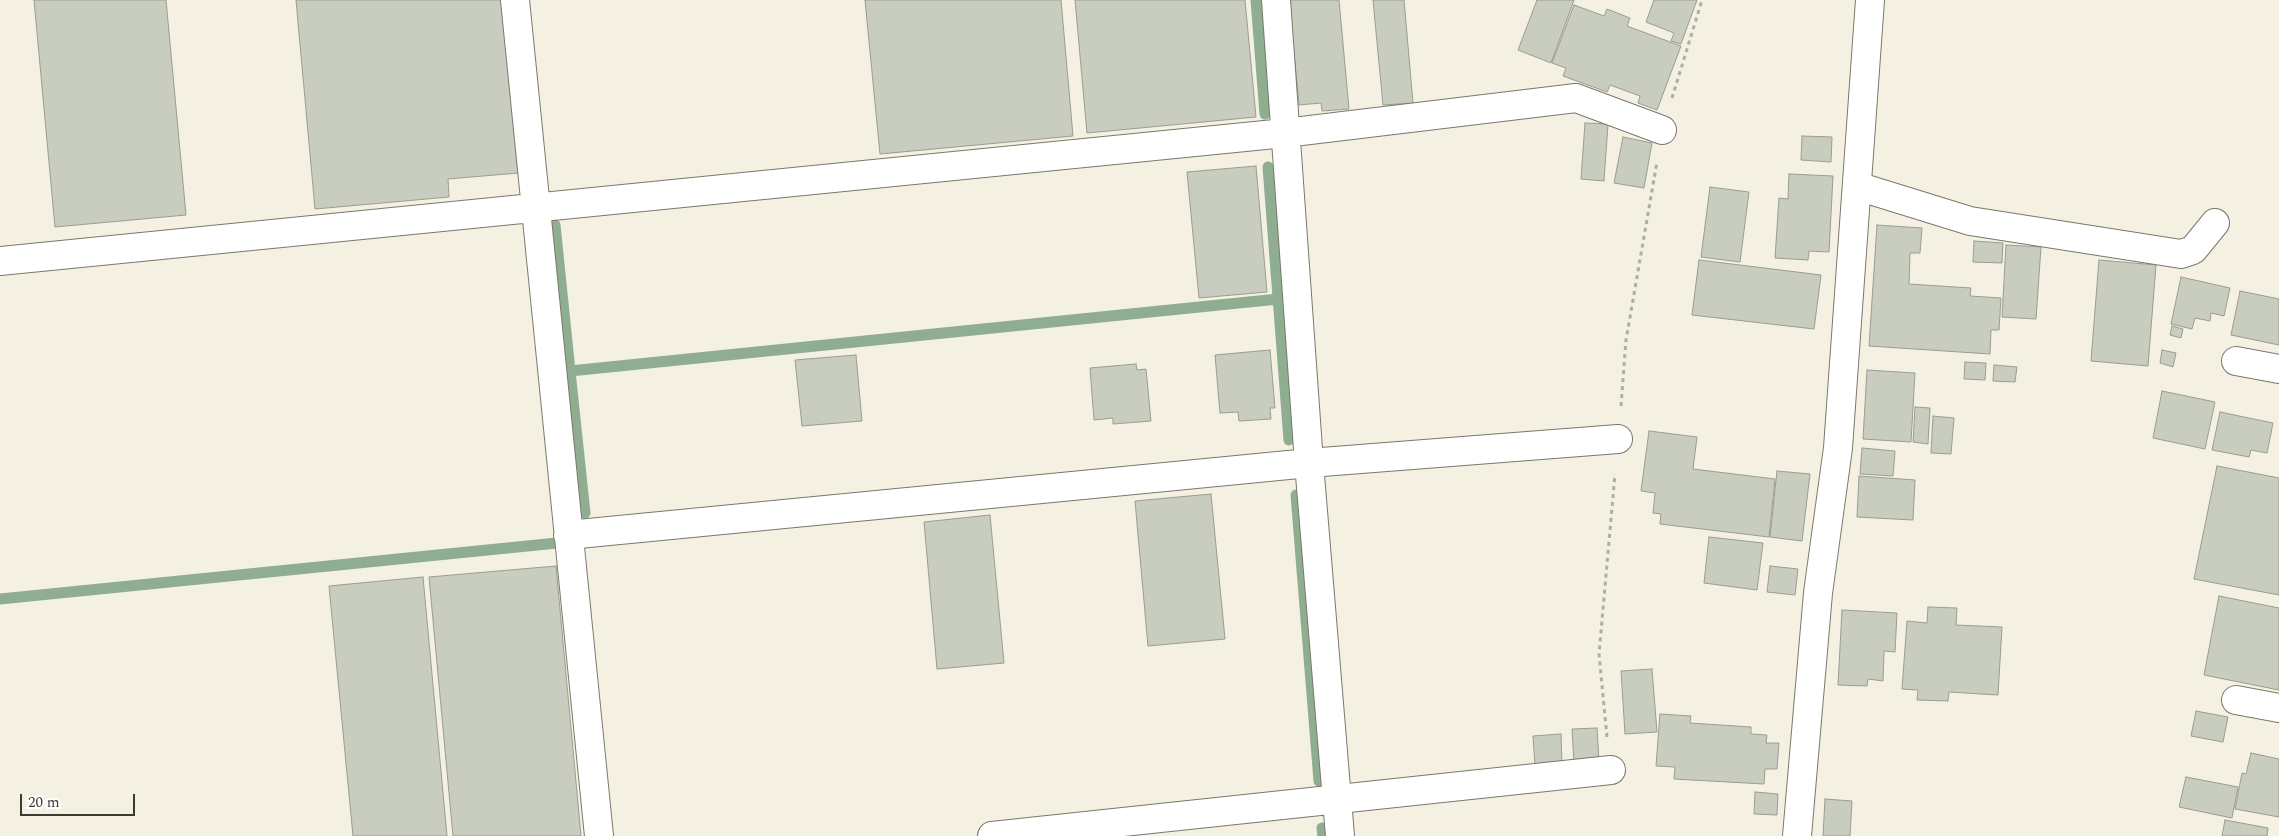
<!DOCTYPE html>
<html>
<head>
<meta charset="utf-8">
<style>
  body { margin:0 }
  #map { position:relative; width:2279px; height:836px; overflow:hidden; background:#f4f0e2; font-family:Spectral,serif }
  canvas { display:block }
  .scale { position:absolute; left:20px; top:794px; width:115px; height:22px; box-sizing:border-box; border:2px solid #3c3a35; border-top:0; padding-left:6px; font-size:15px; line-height:18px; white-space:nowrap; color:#3c3a35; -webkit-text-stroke:4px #fff; paint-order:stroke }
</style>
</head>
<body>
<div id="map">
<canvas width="2279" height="836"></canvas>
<div class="scale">20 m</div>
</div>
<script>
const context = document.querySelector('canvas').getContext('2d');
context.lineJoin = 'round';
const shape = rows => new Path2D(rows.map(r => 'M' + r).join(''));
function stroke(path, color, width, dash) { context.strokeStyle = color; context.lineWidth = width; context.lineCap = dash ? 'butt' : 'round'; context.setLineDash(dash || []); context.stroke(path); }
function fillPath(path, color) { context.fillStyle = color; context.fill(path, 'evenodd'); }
const stream = shape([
  [1256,0,1265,114],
  [1268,167,1289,440],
  [555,225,570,371],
  [1296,495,1319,781],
  [585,513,570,371,1278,299],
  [0,599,557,543],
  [1322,828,1323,836]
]);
const building = shape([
  [34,0,166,0,186,215,55,227,34,0],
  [296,0,502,0,518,173,448,179,449,197,315,209,296,0],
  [865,0,1061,0,1073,136,880,154,865,0],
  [1075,0,1245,0,1256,117,1087,133,1075,0],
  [1289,0,1339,0,1349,109,1322,111,1321,103,1299,105,1289,0],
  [1373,0,1404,0,1413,103,1383,105,1373,0],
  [1537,0,1574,0,1551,63,1518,50,1537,0],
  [1654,0,1697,0,1681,44,1671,41,1674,33,1646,22,1654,0],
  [1574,5,1604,16,1607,9,1630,18,1627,26,1681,46,1657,110,1638,103,1640,96,1610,85,1607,92,1563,76,1566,68,1552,63,1574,5],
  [1585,123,1608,124,1604,181,1581,179,1585,123],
  [1802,136,1832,137,1831,162,1801,160,1802,136],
  [1623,137,1652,143,1644,188,1614,183,1623,137],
  [1256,166,1267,292,1199,298,1187,172,1256,166],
  [1789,174,1833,176,1829,252,1809,251,1808,260,1775,258,1779,198,1788,199,1789,174],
  [1710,187,1749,192,1740,262,1701,257,1710,187],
  [1877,225,1922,228,1920,253,1910,253,1909,284,1971,288,1970,296,2001,298,1999,330,1991,330,1990,354,1869,346,1877,225],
  [1974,241,2003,243,2002,263,1973,262,1974,241],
  [2006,245,2041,247,2036,319,2002,317,2006,245],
  [1699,260,1821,275,1814,329,1692,315,1699,260],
  [2099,260,2156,265,2148,366,2091,361,2099,260],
  [2181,277,2230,288,2224,316,2211,313,2210,321,2195,318,2192,329,2171,324,2181,277],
  [2240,291,2279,299,2279,345,2231,335,2240,291],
  [2172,326,2183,329,2181,338,2170,335,2172,326],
  [1270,350,1275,408,1270,408,1271,419,1239,421,1238,412,1220,413,1215,355,1270,350],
  [2162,350,2176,353,2173,367,2160,363,2162,350],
  [856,355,862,421,802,426,795,360,856,355],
  [1965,362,1986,363,1985,380,1964,379,1965,362],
  [1136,364,1137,370,1146,369,1151,421,1113,424,1113,418,1094,420,1090,368,1136,364],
  [1994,365,2017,367,2015,382,1993,381,1994,365],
  [1867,370,1915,373,1911,442,1863,439,1867,370],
  [2162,391,2215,402,2205,449,2153,438,2162,391],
  [1915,407,1930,408,1928,444,1913,442,1915,407],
  [2220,412,2273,423,2267,453,2251,450,2249,457,2212,450,2220,412],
  [1933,416,1954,418,1951,454,1931,453,1933,416],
  [1649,431,1697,437,1693,469,1775,479,1769,537,1660,524,1661,514,1653,513,1655,493,1641,491,1649,431],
  [1862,448,1895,451,1893,476,1860,474,1862,448],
  [2217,466,2279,478,2279,595,2194,579,2217,466],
  [1777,471,1810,474,1802,541,1770,537,1777,471],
  [1859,476,1915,480,1913,520,1857,517,1859,476],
  [1211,494,1225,639,1148,646,1135,501,1211,494],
  [990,515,1004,663,937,669,924,522,990,515],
  [1709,537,1763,543,1757,590,1704,583,1709,537],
  [556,566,581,836,453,836,429,577,556,566],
  [1770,566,1798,569,1795,595,1767,592,1770,566],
  [423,577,447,836,353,836,329,586,423,577],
  [2219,596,2279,608,2279,690,2204,675,2219,596],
  [1928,607,1957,608,1956,625,2002,627,1998,695,1949,692,1948,701,1917,700,1918,690,1902,689,1907,621,1927,623,1928,607],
  [1842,610,1897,613,1895,652,1884,651,1883,681,1868,679,1867,686,1838,685,1842,610],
  [1652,669,1657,732,1625,734,1621,671,1652,669],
  [2196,711,2228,717,2223,742,2191,736,2196,711],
  [1660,714,1691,716,1690,723,1751,727,1751,734,1767,735,1766,743,1779,743,1777,769,1765,769,1764,784,1674,779,1675,767,1656,766,1660,714],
  [1597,728,1599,761,1574,763,1572,729,1597,728],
  [1561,734,1562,765,1535,766,1533,736,1561,734],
  [2251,753,2279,759,2279,817,2235,809,2242,773,2246,774,2251,753],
  [2186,777,2238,787,2232,818,2179,807,2186,777],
  [1755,792,1778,794,1777,815,1754,814,1755,792],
  [1825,799,1852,801,1850,836,1823,836,1825,799],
  [2225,820,2268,828,2267,836,2222,836,2225,820]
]);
const path = shape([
  [1672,98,1702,0],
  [1621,406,1626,340,1657,162],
  [1607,737,1599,654,1615,474]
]);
const minor = shape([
  [515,0,599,836],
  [1276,0,1309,463,1340,836],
  [1857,186,1970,221,2181,254,2193,250,2215,223],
  [0,261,1285,133,1576,98,1662,130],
  [2236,361,2279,369],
  [568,535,1309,463,1618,439],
  [2236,700,2279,708],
  [992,836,1611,770],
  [1797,836,1818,593,1838,448,1870,0]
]);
stroke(stream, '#8fae91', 11);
fillPath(building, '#c9cdc0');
stroke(building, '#999d90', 1);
stroke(minor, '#7b786b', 30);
stroke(path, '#b0ada2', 3, [4, 4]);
stroke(minor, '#fff', 28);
</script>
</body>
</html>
